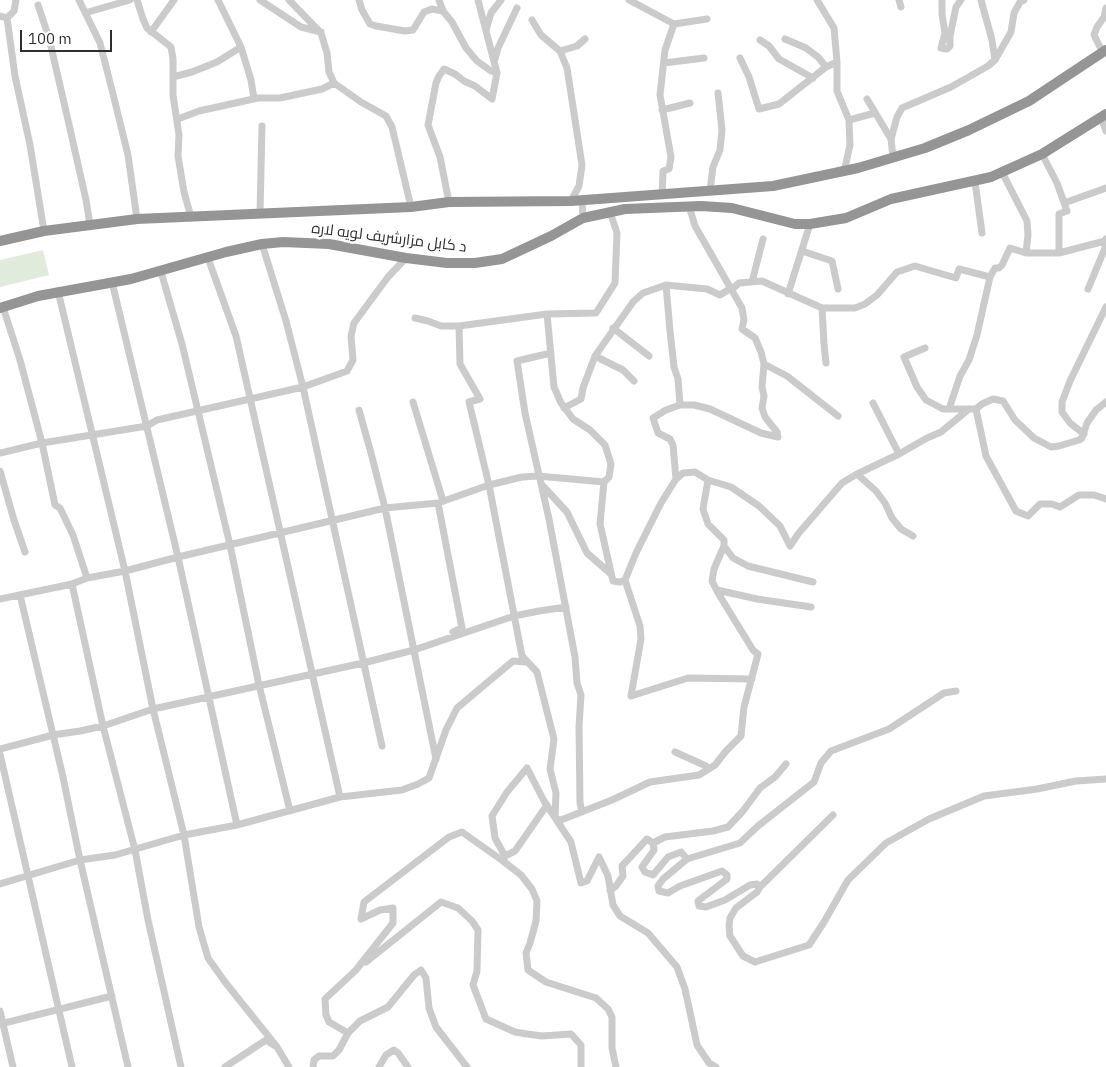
<!DOCTYPE html>
<html>
<head>
<meta charset="utf-8">
<style>
  body { margin:0 }
  #map { position:relative; width:1106px; height:1067px; overflow:hidden; background:#fff; font-family:"IBM Plex Sans",sans-serif }
  canvas { display:block }
  .scale { position:absolute; left:20px; top:30px; width:92px; height:22px; box-sizing:border-box; border:2px solid #2e2e2e; border-top:0; padding-left:6px; font-size:15px; line-height:18px; white-space:nowrap; color:#2e2e2e; -webkit-text-stroke:4px #fff; paint-order:stroke }
</style>
</head>
<body>
<div id="map">
<canvas width="1106" height="1067"></canvas>
<div class="scale">100 m</div>
</div>
<script>
const context = document.querySelector('canvas').getContext('2d');
context.lineJoin = 'round';
function fillPath(path, color) { context.fillStyle = color; context.fill(path, 'evenodd'); }
const shape = rows => new Path2D(rows.map(r => 'M' + r).join(''));
function stroke(path, color, width, dash) { context.strokeStyle = color; context.lineWidth = width; context.lineCap = dash ? 'butt' : 'round'; context.setLineDash(dash || []); context.stroke(path); }
function label(font, color, halo, rows, align = 'center') {
  context.font = font + ' "IBM Plex Sans",Cairo,sans-serif'; context.lineWidth = 5; context.setLineDash([]); context.textBaseline = 'middle'; context.strokeStyle = halo; context.fillStyle = color; for (const [text, x, y, turn = 0] of rows) {
    context.save(); context.translate(x, y); context.rotate((+turn || 0) * Math.PI / 180); context.textAlign = isNaN(turn) ? turn : align; if (halo) context.strokeText(text, 0, 0); context.fillText(text, 0, 0); context.restore();
  }
}
const green = shape([
  [43,250,49,275,0,287,0,260]
]);
const minor = shape([
  [16,0,14,11,7,18,15,76,30,145,44,231],
  [79,0,100,43,112,90,128,155,137,219],
  [137,0,143,19,147,28,171,47,173,59,173,95,179,135,178,156,184,192,191,217],
  [218,0,241,47,251,80,254,99],
  [260,0,301,27,321,32],
  [289,0,321,33,327,53,329,72,334,83,361,102,386,116,392,127,411,207],
  [359,0,362,10,370,24,376,26,405,31,413,30,424,12,432,9,443,11,452,22,466,48,477,61,491,71,497,73],
  [439,0,443,11],
  [629,0,674,24,707,19],
  [817,0,834,28,837,62,837,91,849,120,850,145,844,172],
  [899,0,901,7],
  [942,0,942,14,945,33,941,48,947,49,950,46,950,36,956,7,961,0],
  [981,0,992,40,995,60],
  [38,5,49,38,68,120,86,200,90,225],
  [85,13,130,0],
  [0,16,7,18],
  [532,20,541,35,560,51,567,68,582,165,579,186,571,201],
  [486,30,491,13,501,0],
  [151,32,174,0],
  [785,39,806,48,818,57,826,67],
  [760,40,769,46,779,59,813,78],
  [560,51,577,46,585,39],
  [1103,53,1094,35,1097,27,1104,17,1106,8],
  [740,58,749,77,759,109,779,104,826,67,837,62],
  [495,59,498,48,517,8],
  [664,63,704,58],
  [173,77,192,72,217,62,241,47],
  [867,99,891,139,893,157],
  [662,110,690,103],
  [1101,117,1106,131],
  [178,119,199,111,258,98,280,98,322,89,334,83],
  [849,120,875,113],
  [891,139,897,117,902,108,951,87,988,66,995,60,1011,32,1014,13,1020,2,1024,0],
  [1042,154,1057,183,1067,211,1059,214,1059,253],
  [1002,172,1027,221,1028,235,1026,253],
  [975,182,982,233],
  [710,190,713,167,720,150,722,130,718,93],
  [662,195,663,171,669,169,671,157,660,95,665,50,674,24],
  [582,201,583,218],
  [449,202,440,157,428,125,436,83,439,76,444,69,455,74,464,81,475,86,492,99,497,73,478,0],
  [1064,203,1106,188],
  [260,213,262,126],
  [262,244,286,321,303,387,382,746],
  [802,251,832,261,838,289],
  [208,258,236,336,340,797],
  [161,272,182,344,230,545,259,685,290,811],
  [112,282,178,557,237,825],
  [752,282,763,239],
  [666,285,670,331,674,367,678,379,680,405],
  [1088,289,1105,248,1106,239],
  [731,290,739,283,762,281,822,308,855,308,865,304,877,295,897,272,915,266,956,278,959,269,990,277],
  [58,291,125,571,153,709,184,835,199,927,208,958,225,982,277,1047],
  [788,294,810,224],
  [3,307,20,360,42,443,55,505,60,508,73,535,87,578],
  [822,308,824,344,826,363],
  [547,314,554,387,561,403,573,419,590,430,605,445,611,464,609,477,604,482,600,524,613,581,620,582,625,580,636,553,661,503,676,479,683,473,695,472,708,480,731,487,759,506,780,526,790,546,798,534,842,483,857,474,876,491,885,503,892,518,901,529,913,536],
  [415,318,428,321,441,326,459,326,547,314,596,313,615,283,617,233,610,212],
  [459,326,460,364,480,399,469,402,489,485,522,656,537,672,554,739,550,769,556,793,555,818,561,820,612,800,650,782,699,775,715,765,726,751,741,736,744,707,758,654,753,650,718,593,712,581,714,569,724,546],
  [613,328,649,356],
  [925,348,904,357,917,387,926,400,943,409,976,409,982,404,993,399,1003,401,1015,420,1034,438,1051,447,1059,446,1079,440,1082,438,1087,423,1096,410,1106,402],
  [551,353,517,361,525,413,549,519,575,657,577,683,581,695,579,726,580,803,582,812],
  [595,356,623,370,634,381],
  [764,364,787,376,838,416],
  [413,402,443,501],
  [873,403,899,454],
  [564,408,581,399,583,388,595,356,633,302,643,293,666,285,707,289,720,295,731,288],
  [949,409,960,376,969,360,977,335,990,277,995,268,999,268,1002,265,1010,248,1026,253,1059,253,1105,241],
  [976,409,986,456,1016,511,1028,516,1040,504,1052,504,1060,507,1079,495,1094,495,1106,499],
  [359,410,371,453,385,508,436,759],
  [1084,434,1070,423,1062,412,1062,402,1070,381,1106,307],
  [0,453,42,443,147,426,157,420,303,387,347,371,353,360,351,336,354,323,388,277,406,258],
  [0,471,14,520,25,552],
  [857,474,899,454,927,438,941,432,969,409],
  [676,479,673,445,670,439,658,433,653,418,666,410,680,405,694,405,710,409,761,433,778,437,777,432,765,417,762,408,764,396,762,387,764,364,761,352,755,338,742,329,744,320,742,308,695,226,689,206],
  [708,480,703,509,708,524,724,540,724,546,733,558,748,566,813,582],
  [542,485,567,512,587,553,611,574],
  [438,503,462,628,453,632],
  [625,580,640,626,641,639,631,696,688,678,752,679],
  [72,584,103,726,135,850,148,920,181,1067],
  [717,590,757,599,811,607],
  [20,595,63,777,80,860,128,1067],
  [0,599,72,584,87,578,125,571,178,557,385,508,438,503,489,485,522,477,538,476,604,482],
  [0,749,53,735,80,731,103,726,153,709,363,663,414,650,514,616,539,611,566,607],
  [675,752,706,766,707,769],
  [0,754,72,1067],
  [653,843,665,837,713,831,728,827,743,811,760,788,775,777,786,764],
  [505,856,515,851,547,805],
  [687,859,740,843,758,826,814,782,821,763,831,751,889,729,944,693,956,691],
  [503,861,521,875,532,889,537,901,536,921,530,943,526,953,528,970,546,982,596,998,608,1009,612,1017,612,1048,616,1067],
  [0,884,80,860,115,855,184,835,237,825,340,797,402,790,418,784,429,778,446,730,457,708,513,661,526,662],
  [760,887,833,815],
  [610,890,616,886,623,876,622,866,647,839,653,843,654,850,642,867,645,872,653,875,668,857,681,852,687,859,663,879,658,886,659,891,668,893,680,886,722,871,727,875,727,879,698,901,699,906,706,907,725,900,750,885,757,884,760,887,757,892,736,908,730,918,729,926,730,936,743,956,755,962,809,945,824,922,848,880,886,843,929,819,984,796,1037,789,1076,781,1106,779],
  [366,962,441,902,458,908,472,921,478,930,477,971,473,985,486,1019,515,1032,527,1034,542,1036,571,1034,581,1045,581,1067],
  [0,1011,13,1067],
  [0,1024,112,996],
  [348,1033,360,1021,388,1007,414,975,421,970,426,978,429,1008,436,1027,467,1067],
  [225,1067,266,1040,277,1047,289,1067],
  [313,1067,314,1060,319,1056,333,1056,339,1050,348,1033,329,1022,326,1015,325,999,356,970,393,923,393,908,380,910,361,919,364,902,449,837,462,832,503,861,505,856,495,838,492,816,507,792,527,768,544,801,571,842,581,883,587,881,599,857,608,876,613,905,620,916,648,933,677,967,685,989,697,1045,709,1063,716,1067],
  [379,1067,386,1055,394,1050,398,1053,408,1067]
]);
const highway = shape([
  [0,241,44,231,137,219,411,207,449,202,571,201,773,186,858,168,925,148,969,130,1029,101,1106,50],
  [0,308,38,296,131,279,226,252,262,244,283,242,329,244,406,258,447,263,475,263,502,259,551,236,583,218,625,209,701,206,732,208,795,224,810,224,846,218,891,199,991,177,1042,154,1106,114]
]);
const streetNames = [
  ["د کابل مزارشریف لویه لاره",389,238,7]
];
fillPath(green, '#e1ebdb');
stroke(minor, '#cbcbcb', 7);
stroke(highway, '#959595', 10);
label('15px', '#2e2e2e', '#fff', streetNames);
</script>
</body>
</html>
